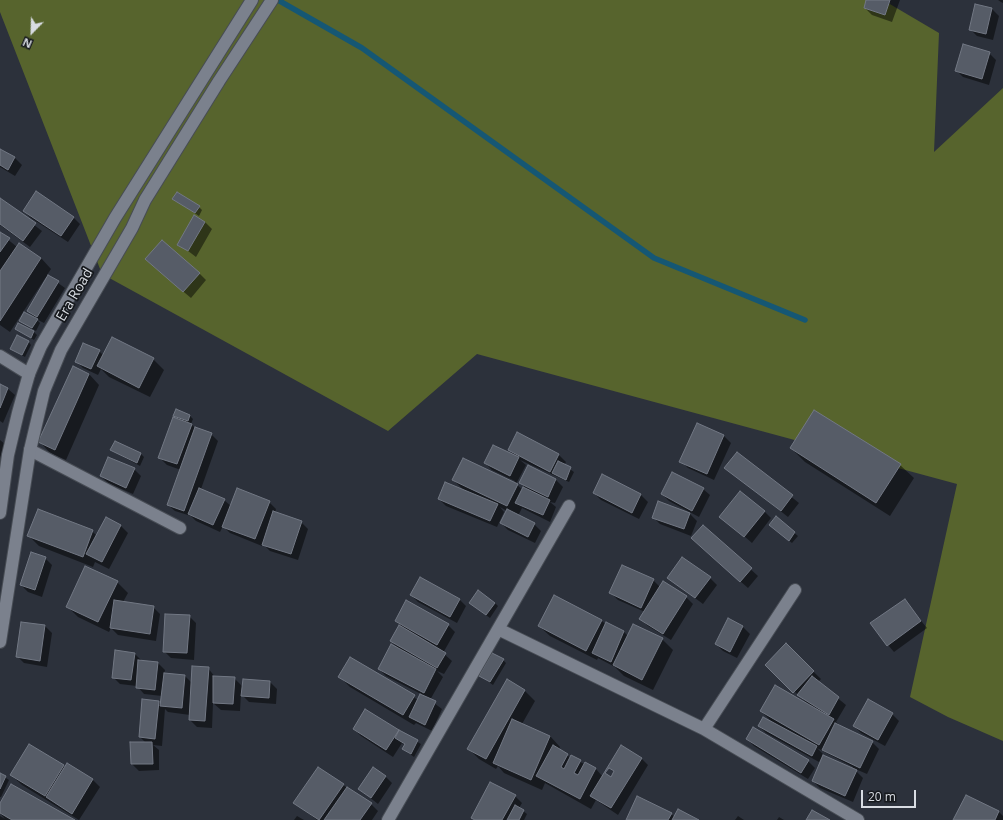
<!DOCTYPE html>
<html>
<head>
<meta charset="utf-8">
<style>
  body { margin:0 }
  #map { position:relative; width:1003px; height:820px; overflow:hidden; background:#2c313b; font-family:"Open Sans",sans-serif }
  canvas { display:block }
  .north { position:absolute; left:12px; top:12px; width:40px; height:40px; -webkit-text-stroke:3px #16191d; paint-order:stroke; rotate:203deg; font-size:11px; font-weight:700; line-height:16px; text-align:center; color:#d8dce2 }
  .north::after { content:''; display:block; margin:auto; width:14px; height:18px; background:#d8dce2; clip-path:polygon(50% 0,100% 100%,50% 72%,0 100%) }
  .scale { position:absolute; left:861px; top:790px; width:55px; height:18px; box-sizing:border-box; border:2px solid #d8dce2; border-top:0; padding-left:5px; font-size:12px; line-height:14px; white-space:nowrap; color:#d8dce2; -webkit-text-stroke:3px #16191d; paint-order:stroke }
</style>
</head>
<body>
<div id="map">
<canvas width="1003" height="820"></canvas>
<div class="north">N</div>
<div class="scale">20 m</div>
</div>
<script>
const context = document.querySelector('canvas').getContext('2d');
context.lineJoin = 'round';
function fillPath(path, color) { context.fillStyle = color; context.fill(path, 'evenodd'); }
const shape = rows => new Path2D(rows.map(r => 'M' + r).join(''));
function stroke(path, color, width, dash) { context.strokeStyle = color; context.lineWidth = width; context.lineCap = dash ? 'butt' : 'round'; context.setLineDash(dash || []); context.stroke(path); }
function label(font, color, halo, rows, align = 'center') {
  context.font = font + ' "Open Sans",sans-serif'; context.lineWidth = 3.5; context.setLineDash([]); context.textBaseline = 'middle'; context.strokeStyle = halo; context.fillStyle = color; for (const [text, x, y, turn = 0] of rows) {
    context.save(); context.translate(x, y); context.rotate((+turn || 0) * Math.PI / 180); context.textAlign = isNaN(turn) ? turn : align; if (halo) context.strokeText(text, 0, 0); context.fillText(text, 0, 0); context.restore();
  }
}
const forest = shape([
  [0,0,883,0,939,33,934,152,1003,88,1003,741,948,717,910,697,957,484,477,354,388,431,102,274,0,12]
]);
const shadow = shape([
  [868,0,900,0,892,22,872,15,865,8],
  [998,0,1003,0,1003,3,1001,2],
  [976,5,992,9,999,16,993,40,977,36,970,29],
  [989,53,996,60,989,85,963,77,956,70],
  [0,150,15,158,22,165,15,176,0,167],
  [0,199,42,231,30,247,0,225],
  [174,199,199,207,202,210,199,216],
  [24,211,73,217,80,224,68,242,31,218],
  [195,217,205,222,212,229,196,257,179,244],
  [0,233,17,247,19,244,41,258,51,269,47,275,65,288,44,323,36,319,40,323,36,331,21,321,36,319,28,311,47,278,46,277,10,332,0,325],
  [153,266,199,273,206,280,191,298],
  [16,329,34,332,37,335,34,340],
  [28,341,31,345,25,357,11,349],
  [99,351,104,356,153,359,164,370,150,397,109,377,101,369,98,375,83,368,76,361],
  [73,367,89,374,99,385,66,460,50,453,40,442],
  [0,385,8,389,15,395,3,423,0,421],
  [174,415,190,416,193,419,191,424,195,428,211,434,218,441,201,489,224,500,231,506,269,502,276,509,275,513,301,522,308,529,298,560,270,551,263,544,262,546,230,533,223,526,220,532,196,521,191,516,175,511,168,505,181,470,167,465,160,458,179,420],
  [698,424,724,436,731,443,714,480,688,468,681,461],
  [518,433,559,455,566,462,564,465,574,472,569,482,520,460,526,465,516,484,523,490,524,487,521,483,529,467,556,480,563,487,555,503,550,502,556,507,550,522,522,508,518,516,534,524,541,531,535,543,508,530,501,523,507,511,500,507,504,512,497,527,446,506,439,499,466,492,453,480,514,483,515,481,492,470,485,463,515,456,509,450],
  [0,440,5,444,0,458],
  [791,448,900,465,914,478,890,516,805,462],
  [111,450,141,454,144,457,140,466],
  [737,453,799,503,788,517,726,468],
  [134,469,141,476,133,494,108,483,101,476],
  [603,476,641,495,648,502,639,519,601,500,594,493],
  [703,489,710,495,699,517,669,501,662,494],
  [659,503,690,514,697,521,691,536,660,524,653,517],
  [764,511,771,518,752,543,727,521],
  [106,518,121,526,128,533,109,569,95,562,93,567,39,546,29,536,92,531,97,536],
  [776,518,798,536,792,543,773,528],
  [703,526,758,576,748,588,699,545],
  [45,558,52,565,42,597,28,592,21,585],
  [668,578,710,578,717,585,703,604],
  [653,580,660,587,686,597,693,604,671,640,648,626,641,619,645,612,618,600,611,593],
  [117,582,128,593,123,602,153,607,160,614,156,641,118,635,111,628,109,632,78,617,67,606],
  [411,595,459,599,466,606,457,623,418,602],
  [555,596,602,621,606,625,624,632,628,636,662,639,673,650,653,690,624,676,615,667,598,658,597,660,550,636,539,626],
  [904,600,927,628,894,652,888,645],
  [470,603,495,603,498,606,490,618],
  [189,616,196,623,194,660,171,658,164,651],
  [728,620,743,627,750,634,737,658,723,651,716,644],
  [396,621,448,625,455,632,443,653,452,661,444,674,437,671,443,677,430,700,442,709,432,731,416,723,414,725,350,687,340,677,350,659,418,700,421,694,386,676,379,669,400,650,391,641,403,628],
  [22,623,45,626,52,633,47,667,24,663,17,656],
  [786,645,821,679,818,682,846,705,836,722,842,727,872,742,879,749,867,774,853,768,863,778,853,802,820,788,813,781,824,757,822,756,819,762,766,733,759,726,772,722,761,711,808,704,766,665],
  [817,748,853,767,853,769,822,756,823,754],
  [134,653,141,660,158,663,165,670,164,674,185,676,192,683,208,668,215,677,234,678,243,687,243,680,270,682,277,689,276,704,249,702,241,694,240,711,221,710,213,703,212,728,197,727,190,720,190,715,168,712,165,709,162,746,153,745,159,750,159,770,139,771,132,764,146,743,140,737,158,702,161,705,162,696,144,694,137,686,120,684,113,677],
  [503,660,506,663,493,685,480,676],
  [525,691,535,701,522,724,550,736,560,747,559,750,571,758,596,769,603,777,611,778,615,773,609,767,641,758,648,765,618,815,596,800,591,809,545,783,542,790,504,773,498,766,496,769,479,759,469,749],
  [892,714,899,721,885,746,861,733,854,726],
  [354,729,398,731,421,744,414,757,403,749,405,745,402,743,393,757,361,736],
  [747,739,808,761,815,768,808,779,754,746],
  [67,764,93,780,100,787,79,820,22,785,11,775,63,766,65,767],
  [0,774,9,780,1,797,0,797],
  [385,776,392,783,378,804,359,789],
  [343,785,371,804,378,811,372,820,317,820,295,803],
  [515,796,522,803,519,808,527,814,524,820,475,820,472,818],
  [0,805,73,820,0,820,0,816,5,819,0,813],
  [999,812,1003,816,1003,820,955,820],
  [671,814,675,817,697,820,627,820],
  [297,816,304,820,294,820],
  [738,816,744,820,735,820],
  [779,817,784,820,777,820]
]);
const stream = shape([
  [278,0,362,48,654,258,805,320]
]);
const building = shape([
  [866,0,890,0,885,15,864,8,866,0],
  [975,4,992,8,986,34,969,30,975,4],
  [963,44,990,52,982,79,955,71,963,44],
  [0,149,15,157,8,170,0,165,0,149],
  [36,191,74,217,61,236,23,211,36,191],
  [177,192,200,206,195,213,172,199,177,192],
  [0,198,36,223,23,241,0,224,0,198],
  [194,215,205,222,188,251,177,245,194,215],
  [0,232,10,238,0,252,0,232],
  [162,240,200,273,183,292,145,259,162,240],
  [19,243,41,258,0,321,0,271,19,243],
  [48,275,59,281,37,317,27,311,48,275],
  [24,312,38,319,32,328,19,321,24,312],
  [18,323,34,331,31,338,15,329,18,323],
  [17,335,29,341,22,355,10,349,17,335],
  [112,337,154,358,139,388,97,366,112,337],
  [83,343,100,350,91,369,75,362,83,343],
  [73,366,89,374,55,450,38,442,73,366],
  [0,384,8,388,0,408,0,384],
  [176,409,190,415,188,421,173,416,176,409],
  [814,410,901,464,876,503,790,448,814,410],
  [173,417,192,424,177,464,158,458,173,417],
  [697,423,724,435,707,474,679,462,697,423],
  [195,427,212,433,184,511,167,505,195,427],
  [517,432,559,454,550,472,508,450,517,432],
  [115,441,141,453,137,463,110,450,115,441],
  [493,445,519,457,510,476,484,463,493,445],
  [737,452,793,495,781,511,724,468,737,452],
  [108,457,135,468,126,488,100,476,108,457],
  [463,458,518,484,507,506,452,480,463,458],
  [558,461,571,467,566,480,552,473,558,461],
  [528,465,556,479,548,497,519,483,528,465],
  [672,472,704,488,692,511,661,494,672,472],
  [602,474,641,494,632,513,593,493,602,474],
  [445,482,498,504,490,521,438,499,445,482],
  [523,487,550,500,543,515,515,503,523,487],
  [199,488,225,499,213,525,188,514,199,488],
  [237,488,270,501,255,539,222,527,237,488],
  [740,491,765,511,744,537,719,517,740,491],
  [658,501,690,513,684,529,652,518,658,501],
  [38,509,93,530,83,557,27,536,38,509],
  [507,509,535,523,528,537,500,523,507,509],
  [273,511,302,521,291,554,262,545,273,511],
  [776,516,795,532,789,541,769,525,776,516],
  [106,517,121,525,102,562,86,554,106,517],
  [703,525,752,568,740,582,691,538,703,525],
  [31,552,46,557,35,590,20,585,31,552],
  [682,557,711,577,695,598,667,578,682,557],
  [622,565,654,579,641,608,609,593,622,565],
  [85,566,118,581,98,622,66,607,85,566],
  [420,577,460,599,450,617,410,595,420,577],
  [663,581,687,596,663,634,639,619,663,581],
  [478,590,495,603,486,615,469,603,478,590],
  [554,595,602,620,586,651,538,626,554,595],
  [905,599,921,621,887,646,870,623,905,599],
  [114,600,154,606,150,634,110,628,114,600],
  [406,600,449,624,437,645,395,621,406,600],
  [165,614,190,615,187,653,163,652,165,614],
  [728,618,743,626,730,652,715,644,728,618],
  [21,622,45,625,40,661,16,657,21,622],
  [606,622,624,631,611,662,592,653,606,622],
  [633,624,663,638,642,680,613,665,633,624],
  [399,625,446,653,437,668,390,641,399,625],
  [786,643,814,671,793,693,765,665,786,643],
  [391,644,436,669,424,693,378,669,391,644],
  [115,650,135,653,131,680,112,678,115,650],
  [492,653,504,659,490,682,479,676,492,653],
  [350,657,415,695,403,715,338,677,350,657],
  [138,660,158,662,155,690,136,688,138,660],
  [192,666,209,667,205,721,189,720,192,666],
  [164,673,185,675,182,708,160,706,164,673],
  [213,676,235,677,233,704,213,703,213,676],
  [812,676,839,697,829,715,797,695,812,676],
  [243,679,270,681,269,698,241,696,243,679],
  [507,679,525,690,486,759,467,749,507,679],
  [775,685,834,719,819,745,760,711,775,685],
  [420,694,436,701,425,725,409,717,420,694],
  [142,699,159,701,155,739,139,737,142,699],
  [868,699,893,713,878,740,853,726,868,699],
  [365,709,399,730,386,750,353,729,365,709],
  [763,717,817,746,812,756,758,726,763,717],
  [512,719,550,736,531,780,493,763,512,719],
  [835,723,873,741,860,768,822,750,835,723],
  [753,727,809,760,801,773,746,739,753,727],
  [399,730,418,740,411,754,402,749,405,744,395,738,399,730],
  [130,742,152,742,153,764,131,764,130,742],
  [29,744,64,765,45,796,10,775,29,744],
  [553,745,568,754,561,767,564,769,571,755,581,760,574,773,578,775,585,762,596,768,580,799,536,776,553,745],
  [621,745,642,758,611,808,590,796,621,745],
  [609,768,614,771,611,777,605,773,609,768],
  [823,755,857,770,845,796,812,781,823,755],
  [67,763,93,779,72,814,46,797,67,763],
  [318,767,344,784,319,820,293,803,318,767],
  [373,767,386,776,371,798,358,789,373,767],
  [0,773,6,776,0,789,0,773],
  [490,782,516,795,502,820,475,820,471,818,490,782],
  [11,784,75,820,12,820,0,813,0,803,11,784],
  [347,787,372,803,360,820,324,820,347,787],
  [966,795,999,811,995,820,953,820,966,795],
  [637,796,672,813,668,820,626,820,637,796],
  [515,805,524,810,519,820,507,820,515,805],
  [678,809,699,820,672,820,678,809],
  [812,810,830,820,806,820,812,810]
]);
const street = shape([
  [0,356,29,374],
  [30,450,180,528],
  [498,629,704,729,858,820],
  [704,729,795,590],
  [388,820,569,506]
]);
const secondary = shape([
  [0,513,8,455,18,413,29,374,41,346,115,218,252,0],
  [0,642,30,450,44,391,61,350,132,228,145,200,219,81,272,0]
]);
const streetNames = [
  ["Era Road",75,295,-60]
];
fillPath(forest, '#57642d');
fillPath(shadow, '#0007');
stroke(stream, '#155774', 5.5);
fillPath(building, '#565c67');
stroke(building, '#727884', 1);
stroke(street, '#474c54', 14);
stroke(secondary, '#474c54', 14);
stroke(street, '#7b818d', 12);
stroke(secondary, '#7b818d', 12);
label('14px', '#d8dce2', '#16191d', streetNames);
</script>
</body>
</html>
